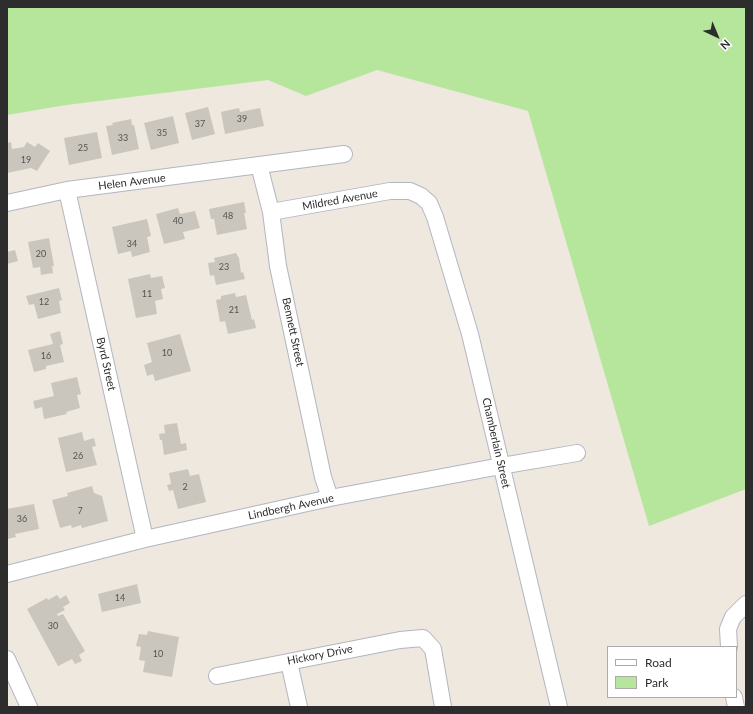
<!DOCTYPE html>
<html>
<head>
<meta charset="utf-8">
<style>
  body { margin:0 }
  #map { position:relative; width:753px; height:714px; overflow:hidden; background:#eee8df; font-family:Lato,sans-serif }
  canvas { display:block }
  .frame { position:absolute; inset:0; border:8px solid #2d2d2d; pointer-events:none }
  .legend { position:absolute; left:607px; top:646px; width:130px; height:52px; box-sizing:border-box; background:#fff; border:1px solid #ababab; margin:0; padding:5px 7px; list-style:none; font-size:12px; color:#2d2d2d }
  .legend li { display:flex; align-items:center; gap:8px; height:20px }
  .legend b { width:20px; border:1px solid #ababab }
  .north { position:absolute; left:697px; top:16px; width:40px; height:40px; -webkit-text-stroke:3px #fff; paint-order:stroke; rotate:136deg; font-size:11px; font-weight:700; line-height:16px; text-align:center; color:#2d2d2d }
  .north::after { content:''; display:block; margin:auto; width:14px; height:18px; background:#2d2d2d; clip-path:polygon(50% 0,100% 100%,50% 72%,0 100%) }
</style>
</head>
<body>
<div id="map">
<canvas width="753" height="714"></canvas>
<div class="frame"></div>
<ul class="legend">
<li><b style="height:5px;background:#fff"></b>Road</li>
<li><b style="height:11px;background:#b6e59c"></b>Park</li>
</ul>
<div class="north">N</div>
</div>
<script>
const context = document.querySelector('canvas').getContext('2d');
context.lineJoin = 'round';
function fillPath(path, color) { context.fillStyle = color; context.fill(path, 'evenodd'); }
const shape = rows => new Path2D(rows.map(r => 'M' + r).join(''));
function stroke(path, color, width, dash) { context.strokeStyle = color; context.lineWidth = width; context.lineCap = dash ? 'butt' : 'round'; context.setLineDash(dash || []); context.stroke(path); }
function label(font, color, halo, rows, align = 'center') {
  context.font = font + ' Lato,sans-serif'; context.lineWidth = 3.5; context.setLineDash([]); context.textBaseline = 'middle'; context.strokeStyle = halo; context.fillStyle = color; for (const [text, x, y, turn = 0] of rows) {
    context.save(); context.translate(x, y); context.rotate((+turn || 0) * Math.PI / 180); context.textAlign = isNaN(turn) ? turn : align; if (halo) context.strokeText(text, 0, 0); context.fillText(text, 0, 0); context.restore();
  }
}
const green = shape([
  [7,7,746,7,746,489,649,526,528,111,377,70,306,96,268,80,66,105,7,115]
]);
const building = shape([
  [208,107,215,134,192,140,185,113],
  [239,108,240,112,260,108,264,126,225,134,221,112],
  [173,116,179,143,151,150,144,123],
  [131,119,132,125,134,125,139,149,112,155,106,126,113,125,112,123],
  [97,132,102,158,69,165,64,138],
  [11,142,12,149,24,147,27,142,35,147,38,143,50,151,37,171,31,168,7,173,7,143],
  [244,202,246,213,244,213,247,229,217,235,214,219,211,219,209,209],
  [178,208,180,214,195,211,200,228,183,232,185,239,164,244,156,214],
  [147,219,151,236,147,237,150,252,132,257,131,251,118,254,112,227],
  [49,238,54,266,52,266,53,273,41,275,40,267,33,268,28,242],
  [15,250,18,261,7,264,7,252],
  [236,253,239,258,241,273,243,272,245,279,216,285,214,275,210,276,208,263,215,262,214,258],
  [150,274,151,278,162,276,165,288,161,289,163,299,155,301,157,314,136,318,128,279],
  [59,288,62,300,59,301,61,313,38,319,34,304,29,305,26,296],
  [235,293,236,297,246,295,252,320,254,319,256,328,228,334,225,321,220,322,216,300,221,299,221,296],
  [60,331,63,344,60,345,64,362,46,366,46,369,34,372,28,350,53,344,50,334],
  [180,334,191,371,155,381,153,374,147,376,144,365,152,362,147,343],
  [77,377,81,394,77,395,80,408,66,412,67,414,44,419,42,407,35,409,33,401,54,396,51,383],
  [177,423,181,444,186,443,187,450,164,455,162,440,160,440,159,434,165,433,164,425],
  [82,432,84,441,94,438,96,446,92,447,97,465,66,472,58,438],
  [188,469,190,476,199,474,206,502,178,509,173,490,169,491,167,485,171,484,169,473],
  [92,486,94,493,102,496,108,521,82,528,81,525,72,528,71,525,60,528,52,500,68,496,67,493],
  [34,504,39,529,15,534,16,537,7,539,7,509],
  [137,584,141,603,102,612,98,594],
  [57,595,60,599,66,595,70,603,63,607,65,610,57,614,58,616,63,614,85,651,79,655,82,661,75,664,72,659,58,666,27,609,47,598,48,600],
  [148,631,179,637,172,677,143,672,145,661,139,660,141,647,136,646,139,634,147,635]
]);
const minor = shape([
  [259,165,271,212,278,266,323,477,330,498],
  [67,190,145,539],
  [7,203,67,190,344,154],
  [271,212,390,191,410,191,421,196,429,203,435,217,470,334,559,707],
  [7,574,145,539,330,498,501,466,577,453],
  [729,647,728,629,733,617,746,604],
  [7,659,29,707],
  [289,662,299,707],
  [217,676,400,640,423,638,433,649,443,707],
  [734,697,736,707]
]);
const numberNames = [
  ["39",242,119],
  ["37",200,124],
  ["35",162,133],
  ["33",123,138],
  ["25",83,148],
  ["19",26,160],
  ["48",228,216],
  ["40",178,221],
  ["34",132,244],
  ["20",41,254],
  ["23",224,267],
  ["11",147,294],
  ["12",44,302],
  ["21",234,310],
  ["10",167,353],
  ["16",46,356],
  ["26",78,456],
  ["2",185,487],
  ["7",80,511],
  ["36",22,519],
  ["14",120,598],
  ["30",53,626],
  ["10",158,654]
];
const streetNames = [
  ["Helen Avenue",132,182,-7],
  ["Mildred Avenue",340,200,-10],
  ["Bennett Street",293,332,78],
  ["Byrd Street",106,364,77],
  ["Chamberlain Street",496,443,77],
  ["Lindbergh Avenue",291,507,-12],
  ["Hickory Drive",320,655,-11]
];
fillPath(green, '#b6e59c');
fillPath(building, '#cac6be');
stroke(minor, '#b3b6c0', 18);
stroke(minor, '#fff', 16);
label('9px', '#545351', null, numberNames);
label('11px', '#2d2d2d', '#fff', streetNames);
</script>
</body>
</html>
